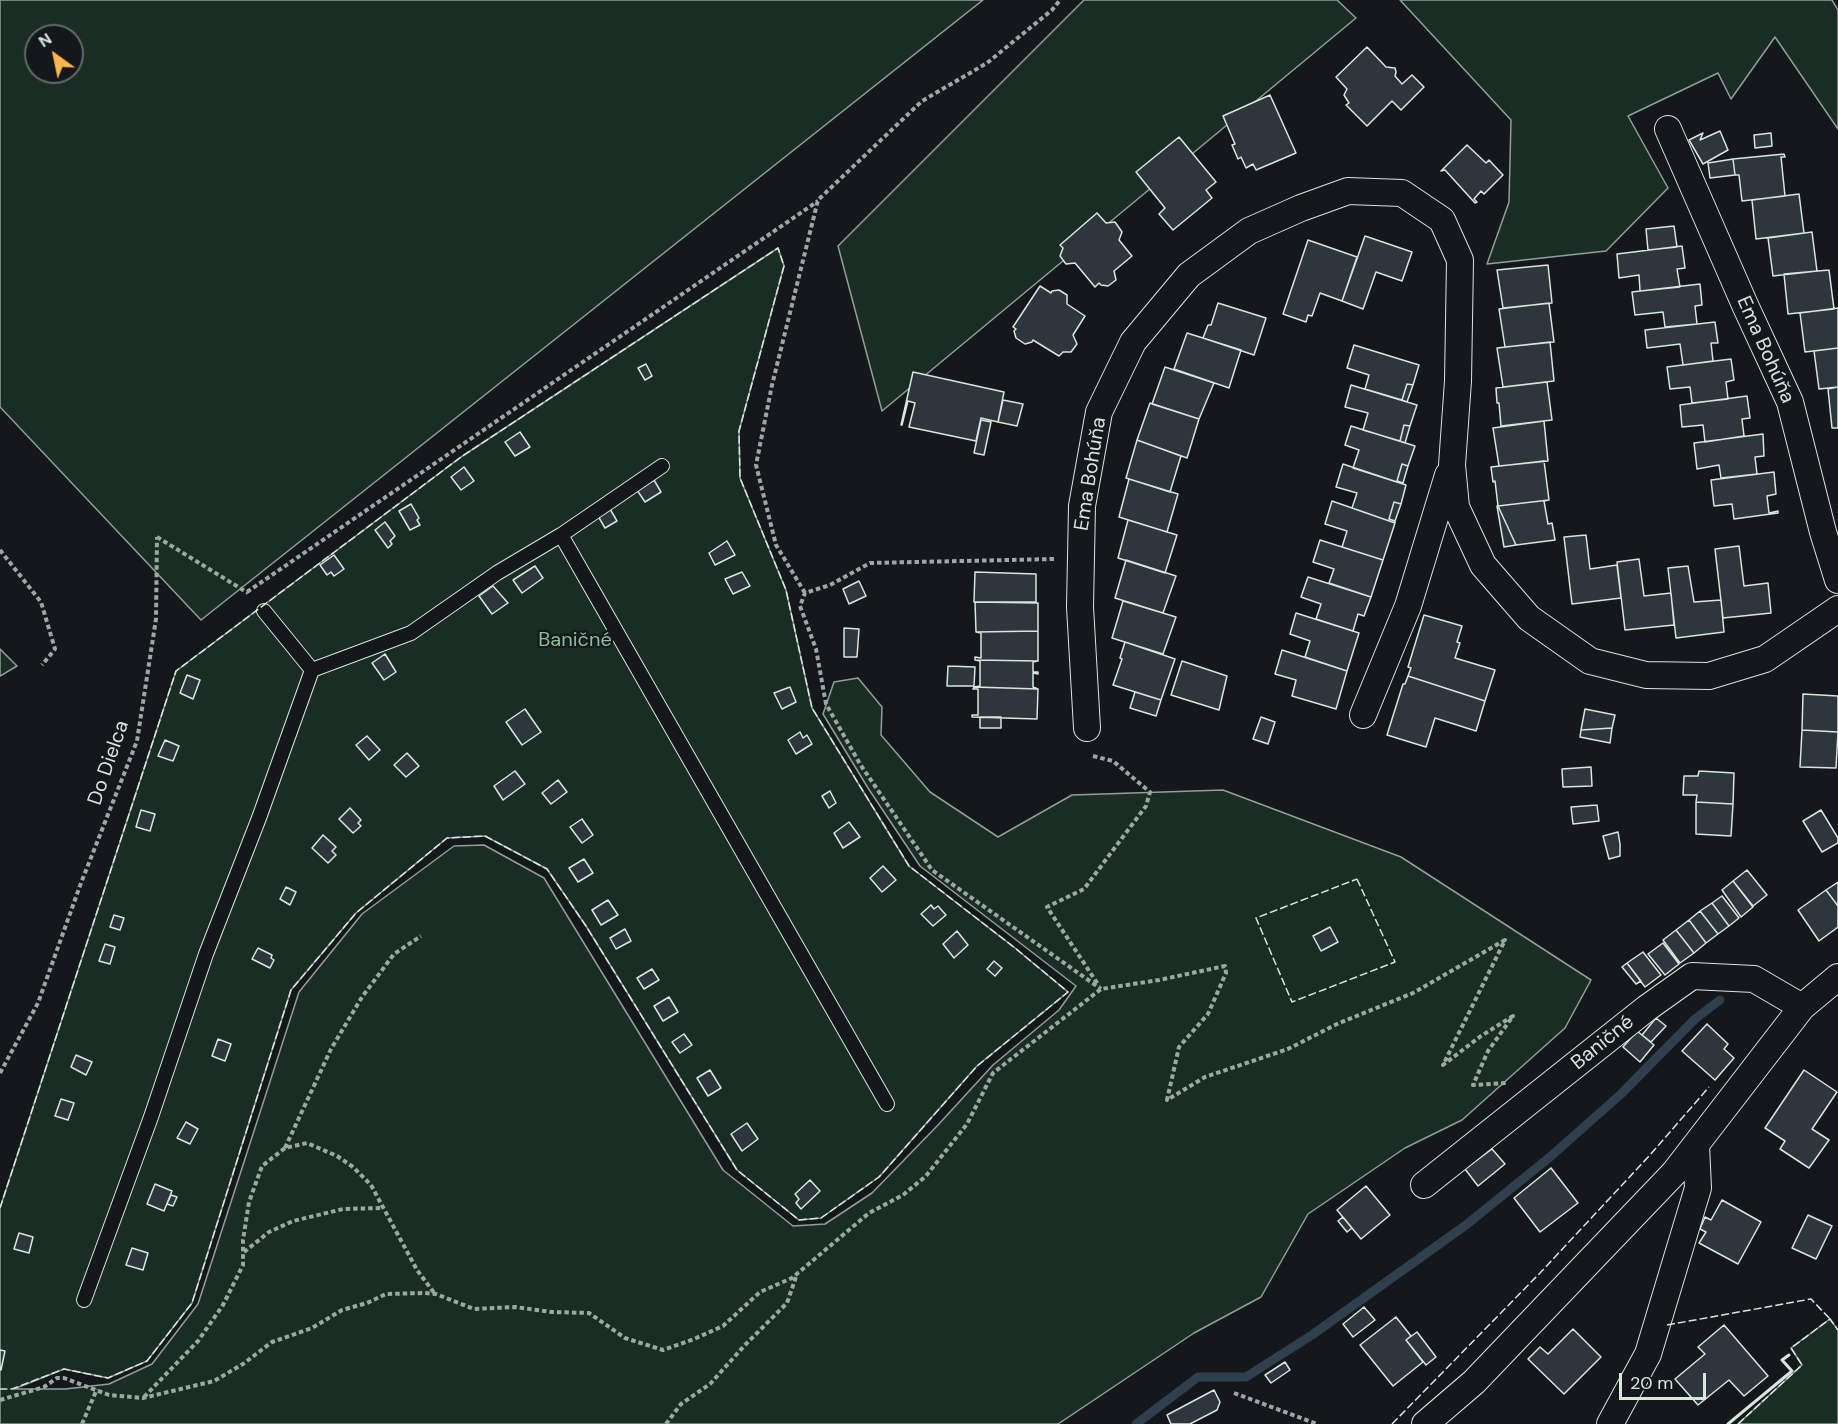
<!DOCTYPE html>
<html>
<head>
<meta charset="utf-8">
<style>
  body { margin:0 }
  #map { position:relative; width:1838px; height:1424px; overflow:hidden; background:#14181c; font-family:"DM Sans",sans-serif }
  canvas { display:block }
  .north { position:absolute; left:24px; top:24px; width:60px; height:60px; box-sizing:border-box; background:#14181c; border:2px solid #626a69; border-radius:50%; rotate:327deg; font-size:16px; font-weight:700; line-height:24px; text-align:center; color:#d8e6dc }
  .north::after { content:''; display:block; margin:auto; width:21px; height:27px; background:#ffb74d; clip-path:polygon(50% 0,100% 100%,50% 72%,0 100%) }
  .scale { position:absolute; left:1619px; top:1373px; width:87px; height:27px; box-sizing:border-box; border:3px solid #d8e6dc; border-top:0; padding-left:8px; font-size:18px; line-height:21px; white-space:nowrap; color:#d8e6dc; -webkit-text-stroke:4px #14181c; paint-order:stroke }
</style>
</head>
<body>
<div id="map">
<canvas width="1838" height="1424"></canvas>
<div class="north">N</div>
<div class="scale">20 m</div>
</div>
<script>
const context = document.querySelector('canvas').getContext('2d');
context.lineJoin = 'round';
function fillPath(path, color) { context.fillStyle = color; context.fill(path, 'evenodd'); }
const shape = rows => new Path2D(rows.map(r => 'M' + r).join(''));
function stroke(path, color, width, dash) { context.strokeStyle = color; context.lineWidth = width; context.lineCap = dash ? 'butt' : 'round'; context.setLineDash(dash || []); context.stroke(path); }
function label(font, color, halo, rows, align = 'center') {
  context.font = font + ' "DM Sans",sans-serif'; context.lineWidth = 4.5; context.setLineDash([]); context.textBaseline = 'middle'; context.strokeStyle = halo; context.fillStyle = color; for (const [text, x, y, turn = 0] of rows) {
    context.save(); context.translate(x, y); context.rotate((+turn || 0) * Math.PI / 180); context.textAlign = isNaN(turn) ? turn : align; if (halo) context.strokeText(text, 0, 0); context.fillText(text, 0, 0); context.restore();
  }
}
const green = shape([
  [0,0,983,0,201,620,0,407,0,0],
  [36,36,72,36,72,72,36,72,36,36],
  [1084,0,1337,0,1356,18,882,411,838,246,1084,0],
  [1400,0,1832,0,1838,10,1838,129,1775,37,1731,99,1718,73,1628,116,1668,188,1606,251,1487,264,1509,202,1511,120,1400,0],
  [778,248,784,266,739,431,740,478,786,590,812,708,909,866,1015,948,1068,992,977,1066,879,1177,821,1218,799,1220,737,1170,586,926,547,869,485,836,447,838,356,913,291,990,192,1303,147,1361,108,1378,64,1369,14,1389,65,1389,109,1384,152,1364,198,1304,299,992,362,914,454,846,484,845,544,878,723,1170,793,1226,825,1224,872,1193,938,1125,993,1065,1059,1010,1076,986,920,866,868,788,823,714,834,682,858,678,882,707,881,735,930,792,998,837,1072,795,1223,790,1401,857,1591,980,1565,1028,1462,1120,1405,1148,1308,1214,1261,1297,1194,1333,1058,1424,0,1424,0,1208,176,671,461,457,778,248],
  [0,649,17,666,0,676,0,649],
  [1830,1319,1838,1330,1838,1424,1738,1424,1802,1365,1791,1348,1830,1319]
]);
const stream = shape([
  [1136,1424,1198,1377,1246,1377,1312,1335,1466,1225,1550,1157,1621,1094,1695,1019,1720,1000]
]);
const building = shape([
  [1367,47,1386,67,1395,68,1396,72,1395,76,1402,84,1412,75,1424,87,1401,110,1392,101,1367,126,1346,105,1349,103,1344,95,1347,89,1336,77,1367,47],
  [1270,95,1296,153,1256,170,1253,164,1246,168,1241,157,1238,159,1232,145,1235,144,1223,116,1270,95],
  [1720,131,1728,150,1703,164,1689,140,1703,133,1700,140,1720,131],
  [1771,133,1772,146,1755,148,1754,135,1771,133],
  [1179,137,1216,182,1206,190,1212,198,1173,230,1159,214,1165,208,1136,172,1179,137],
  [1467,145,1486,163,1489,160,1503,175,1484,194,1481,191,1474,199,1477,202,1475,203,1445,170,1441,171,1467,145],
  [1784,154,1785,157,1781,157,1785,196,1742,201,1739,175,1735,175,1733,159,1784,154],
  [1733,159,1735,175,1710,178,1708,163,1733,159],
  [1799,194,1804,233,1756,239,1752,200,1799,194],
  [1097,213,1106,223,1115,222,1122,232,1119,240,1132,256,1114,271,1116,280,1108,286,1101,285,1099,283,1095,287,1075,263,1066,264,1060,256,1063,248,1060,245,1097,213],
  [1674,226,1677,247,1648,250,1646,229,1674,226],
  [1812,232,1817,271,1773,276,1768,238,1812,232],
  [1365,236,1412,252,1402,281,1376,272,1363,309,1342,301,1365,236],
  [1308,240,1357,257,1342,301,1320,293,1312,316,1308,315,1306,322,1283,314,1308,240],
  [1682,246,1685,268,1677,269,1680,287,1640,291,1639,275,1619,278,1617,254,1682,246],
  [1548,265,1552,303,1503,308,1497,270,1548,265],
  [1829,270,1834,309,1788,314,1784,274,1829,270],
  [1700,284,1702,305,1695,306,1697,324,1665,327,1663,312,1635,315,1632,292,1700,284],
  [1040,286,1051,293,1052,291,1059,290,1067,295,1067,304,1085,316,1073,335,1077,344,1071,352,1063,352,1059,356,1033,340,1032,342,1025,344,1016,338,1014,331,1016,329,1013,327,1040,286],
  [1218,303,1266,318,1254,355,1203,338,1208,325,1211,325,1218,303],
  [1549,303,1554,342,1505,347,1499,309,1549,303],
  [1838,308,1838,348,1805,352,1800,313,1838,308],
  [1715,322,1718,343,1711,343,1713,361,1683,365,1680,344,1647,348,1645,330,1715,322],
  [1187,333,1241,350,1229,388,1174,369,1187,333],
  [1550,342,1554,381,1503,387,1497,348,1550,342],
  [1354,345,1419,365,1413,385,1407,384,1402,400,1365,389,1369,375,1347,368,1354,345],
  [1838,348,1838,387,1819,389,1814,351,1838,348],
  [1731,359,1734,380,1726,382,1728,399,1692,403,1690,387,1670,389,1667,367,1731,359],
  [646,364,652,376,645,380,638,368,646,364],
  [1165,367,1214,383,1199,419,1152,404,1165,367],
  [913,372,1004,392,998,422,981,418,976,441,909,427,915,403,908,401,902,425,901,425,913,372],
  [1547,382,1552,420,1501,426,1499,403,1497,403,1496,388,1547,382],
  [1407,384,1413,385,1407,402,1402,400,1407,384],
  [1351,385,1417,405,1410,426,1404,425,1400,441,1363,430,1368,413,1345,407,1351,385],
  [1838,387,1838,428,1832,428,1828,389,1838,387],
  [1747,396,1750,418,1742,419,1744,436,1705,442,1703,425,1682,427,1680,405,1747,396],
  [1003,400,1023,404,1017,426,998,422,1003,400],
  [1150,403,1199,419,1187,458,1137,440,1150,403],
  [981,420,991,422,984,455,974,453,981,420],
  [1544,421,1548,461,1499,466,1493,428,1544,421],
  [1404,425,1410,426,1405,443,1400,441,1404,425],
  [1351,426,1415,446,1408,466,1402,464,1397,481,1403,484,1353,468,1359,450,1345,445,1351,426],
  [520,432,530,447,515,456,505,442,520,432],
  [1763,434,1764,456,1755,457,1757,474,1721,478,1719,465,1697,469,1694,443,1763,434],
  [1137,440,1181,456,1170,492,1126,478,1137,440],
  [1544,461,1549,500,1498,506,1495,481,1493,482,1491,467,1544,461],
  [1343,464,1406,485,1401,504,1394,502,1389,519,1395,521,1395,523,1352,508,1357,493,1336,487,1343,464],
  [1402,464,1408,466,1403,483,1397,481,1402,464],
  [464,467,474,481,461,490,451,477,464,467],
  [1774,472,1776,494,1767,496,1769,513,1778,511,1778,513,1734,519,1732,504,1714,506,1711,480,1774,472],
  [1129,479,1178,494,1167,532,1119,517,1129,479],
  [654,480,661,492,645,502,637,490,654,480],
  [1332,501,1395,523,1383,560,1342,547,1347,531,1325,524,1332,501],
  [1544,501,1548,524,1552,523,1555,540,1516,545,1498,506,1549,500,1544,501],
  [1394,502,1401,504,1395,521,1389,519,1394,502],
  [411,504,419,518,417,520,420,525,410,530,399,511,411,504],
  [1497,506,1498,506,1516,545,1504,547,1497,506],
  [610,509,617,521,605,528,598,516,610,509],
  [1128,520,1177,535,1165,573,1118,558,1128,520],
  [385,522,395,536,390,541,392,544,388,548,375,530,385,522],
  [1586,535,1590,569,1617,565,1621,598,1572,604,1564,537,1586,535],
  [1320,540,1383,560,1371,597,1329,583,1334,569,1313,562,1320,540],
  [727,541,735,555,715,565,709,553,727,541],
  [1739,546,1744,586,1768,583,1771,613,1723,618,1715,549,1739,546],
  [334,555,344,569,334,576,331,572,327,575,320,565,334,555],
  [1639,559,1644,596,1671,593,1674,625,1625,630,1617,562,1639,559],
  [1126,560,1176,576,1163,613,1115,598,1126,560],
  [535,566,543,578,522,593,513,580,535,566],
  [1688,566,1694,602,1721,600,1724,632,1676,638,1668,568,1688,566],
  [742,572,750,586,733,594,725,579,742,572],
  [975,572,1036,574,1036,602,974,602,975,572],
  [1308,577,1371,597,1364,616,1358,614,1353,631,1316,619,1321,604,1301,597,1308,577],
  [859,581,866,596,849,604,843,589,859,581],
  [493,586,508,603,492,614,479,596,493,586],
  [1123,601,1176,617,1163,654,1112,638,1123,601],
  [975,602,1038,603,1038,631,976,632,975,602],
  [1296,613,1359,633,1347,671,1305,657,1310,641,1290,634,1296,613],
  [1424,615,1462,626,1457,642,1460,643,1455,658,1495,670,1485,701,1408,676,1411,668,1408,667,1424,615],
  [844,628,859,629,857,657,844,657,844,628],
  [1038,631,1038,661,975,660,975,657,981,658,981,633,976,632,1038,631],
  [1125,642,1175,659,1161,700,1113,685,1122,659,1120,658,1125,642],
  [1282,650,1347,671,1336,709,1292,696,1296,680,1275,674,1282,650],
  [385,654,396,672,384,680,372,663,385,654],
  [975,660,1038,661,1033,662,1033,672,1038,672,1038,674,1033,673,1033,687,1038,689,974,687,980,686,980,661,975,660],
  [1182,661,1227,676,1219,710,1171,695,1182,661],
  [948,666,975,667,974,686,947,686,948,666],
  [187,675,200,680,193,699,180,693,187,675],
  [1408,676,1485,701,1476,731,1435,718,1426,747,1387,735,1403,684,1405,684,1408,676],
  [790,687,796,702,782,709,774,693,790,687],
  [974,687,1038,689,1037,719,972,717,972,715,978,715,978,689,973,689,974,687],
  [1135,692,1161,700,1156,716,1130,708,1135,692],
  [1803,694,1838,696,1838,732,1802,730,1803,694],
  [525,709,541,732,522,745,506,722,525,709],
  [1585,709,1615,715,1612,728,1581,730,1585,709],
  [980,717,1001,717,1001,728,980,728,980,717],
  [1261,717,1275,722,1268,744,1253,739,1261,717],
  [1612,728,1610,743,1580,737,1581,730,1612,728],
  [1802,730,1838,732,1836,768,1800,767,1802,730],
  [800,732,803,738,807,735,812,744,796,754,788,740,800,732],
  [367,736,380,750,369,760,356,745,367,736],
  [165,740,179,746,173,761,158,756,165,740],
  [407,753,419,766,406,777,394,765,407,753],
  [1591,767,1592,786,1563,787,1562,769,1591,767],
  [515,771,525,784,503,800,494,786,515,771],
  [1699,771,1734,773,1733,804,1696,802,1697,795,1683,795,1684,776,1698,776,1699,771],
  [558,780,567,792,551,804,542,793,558,780],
  [830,791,836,803,829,808,822,796,830,791],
  [1696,802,1733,804,1731,836,1696,834,1696,802],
  [1597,805,1599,821,1573,824,1571,807,1597,805],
  [350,808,361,820,358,823,361,826,353,833,339,819,350,808],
  [141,810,155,814,150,831,136,827,141,810],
  [1821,810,1838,838,1838,843,1822,852,1803,821,1821,810],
  [582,819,593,835,582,843,570,827,582,819],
  [849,822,860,837,843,848,834,833,849,822],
  [1618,832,1620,844,1620,856,1609,859,1603,836,1618,832],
  [323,835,336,847,332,851,336,855,328,863,312,848,323,835],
  [584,859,593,873,578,882,569,868,584,859],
  [883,866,896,880,882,892,870,878,883,866],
  [1747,870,1767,895,1753,906,1733,881,1747,870],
  [1733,881,1753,907,1741,917,1722,890,1733,881],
  [1838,882,1838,906,1826,890,1838,882],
  [286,887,296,892,290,905,280,899,286,887],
  [1826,890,1838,906,1838,927,1819,941,1798,910,1826,890],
  [1722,896,1739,918,1729,926,1712,903,1722,896],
  [608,900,618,915,601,925,592,910,608,900],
  [1712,903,1729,926,1718,934,1700,911,1712,903],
  [931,905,934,909,938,906,946,915,933,926,921,914,931,905],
  [1700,911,1718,934,1706,943,1689,920,1700,911],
  [114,915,124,918,120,930,110,927,114,915],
  [1689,920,1706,943,1694,953,1676,930,1689,920],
  [1330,927,1338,942,1321,951,1313,936,1330,927],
  [625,929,631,941,616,949,610,938,625,929],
  [1676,930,1694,953,1680,963,1663,940,1676,930],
  [957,931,968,945,954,958,943,944,957,931],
  [1663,943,1679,964,1665,975,1648,954,1663,943],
  [105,944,115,947,110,964,99,961,105,944],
  [258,948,272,955,271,958,274,960,270,968,252,959,258,948],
  [1643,952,1661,975,1645,987,1627,963,1643,952],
  [994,961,1002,968,995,976,987,969,994,961],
  [1627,963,1641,981,1636,984,1622,967,1627,963],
  [652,969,659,980,644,989,637,978,652,969],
  [669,997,678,1012,663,1021,654,1006,669,997],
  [1656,1018,1666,1026,1651,1042,1642,1035,1656,1018],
  [1707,1024,1728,1044,1724,1049,1734,1058,1715,1080,1682,1051,1707,1024],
  [1637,1031,1654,1045,1640,1062,1623,1047,1637,1031],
  [684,1034,692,1045,680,1053,672,1042,684,1034],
  [218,1039,231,1044,225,1061,212,1056,218,1039],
  [76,1055,92,1062,86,1075,71,1067,76,1055],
  [710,1070,721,1088,708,1096,697,1078,710,1070],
  [1804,1070,1837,1092,1812,1129,1829,1140,1809,1168,1780,1149,1785,1141,1765,1128,1804,1070],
  [61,1099,74,1103,68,1120,55,1116,61,1099],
  [186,1122,198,1129,190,1144,177,1138,186,1122],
  [747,1123,758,1139,742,1151,731,1134,747,1123],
  [1492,1149,1505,1164,1478,1186,1465,1169,1492,1149],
  [1551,1168,1578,1203,1540,1232,1514,1198,1551,1168],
  [810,1180,820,1191,801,1209,796,1203,799,1199,795,1194,810,1180],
  [155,1184,172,1191,164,1211,147,1204,155,1184],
  [1366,1186,1390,1215,1361,1239,1337,1210,1366,1186],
  [171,1195,177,1197,173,1206,167,1204,171,1195],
  [1722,1200,1761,1222,1738,1264,1699,1243,1706,1232,1700,1229,1705,1217,1711,1220,1722,1200],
  [1808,1215,1832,1226,1816,1259,1792,1248,1808,1215],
  [1343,1217,1352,1228,1347,1232,1338,1221,1343,1217],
  [19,1233,33,1237,29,1253,14,1249,19,1233],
  [132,1248,148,1253,143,1270,126,1265,132,1248],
  [1364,1307,1375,1320,1353,1337,1343,1324,1364,1307],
  [1396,1317,1411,1336,1406,1340,1423,1362,1393,1386,1360,1345,1396,1317],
  [1724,1325,1768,1376,1744,1396,1729,1380,1698,1405,1675,1379,1705,1354,1698,1347,1724,1325],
  [1573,1329,1601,1357,1564,1394,1528,1359,1540,1347,1548,1354,1573,1329],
  [1417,1332,1436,1357,1426,1365,1406,1340,1417,1332],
  [0,1350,5,1351,1,1370,0,1370,0,1350],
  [1285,1362,1290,1370,1271,1383,1265,1375,1285,1362],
  [1214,1390,1220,1402,1217,1410,1190,1424,1171,1424,1167,1415,1214,1390]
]);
const path = shape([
  [157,537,248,593],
  [0,550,41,602,55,649,42,665],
  [1054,559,870,563,830,585,805,593,800,606,816,649,826,704,860,764,932,870,1101,989],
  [247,592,818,201],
  [805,593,776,545,756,465,772,385,818,200,922,101,987,63,1052,10,1060,0],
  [1093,756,1113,761,1150,792,1146,806,1084,889,1047,907,1099,986],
  [0,1073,38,1003,81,883,137,741,156,619,157,537],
  [285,1148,331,1049,362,997,394,954,421,936],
  [244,1252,269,1232,293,1221,343,1209,382,1208],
  [1234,1393,1317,1424],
  [144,1397,198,1341,223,1305,243,1265,243,1240,249,1202,262,1166,285,1148,307,1143,337,1156,353,1167,371,1185,417,1270,435,1294],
  [0,1400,44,1387,57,1378,64,1378,109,1395,143,1398,214,1381,243,1364,272,1342,312,1328,342,1310,367,1303,386,1294,424,1293,436,1294,474,1309,515,1307,552,1312,589,1313,625,1338,663,1350,694,1339,723,1326,760,1292,792,1278,869,1213,903,1195,926,1176,967,1124,993,1073,1101,989,1159,980,1225,966,1226,973,1208,1014,1179,1047,1167,1100,1205,1077,1288,1049,1337,1024,1413,993,1505,940,1443,1065,1481,1036,1513,1016,1488,1051,1473,1085,1506,1083],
  [82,1424,97,1389],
  [666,1424,681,1404,710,1384,745,1345,787,1303,797,1274]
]);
const lane = shape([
  [561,535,887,1104],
  [264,611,312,670,411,633,497,573,561,535,662,466],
  [84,1300,151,1117,206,954,259,818,312,670]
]);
const street = shape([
  [1668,129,1745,305,1790,402,1823,532,1838,580],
  [1363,715,1408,606,1448,475],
  [1087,728,1080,607,1082,506,1099,412,1133,342,1189,275,1249,231,1301,208,1348,191,1402,193,1442,220,1460,260,1458,381,1452,465,1456,507,1483,565,1529,618,1590,661,1646,675,1709,676,1765,659,1838,609],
  [1424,1185,1647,1008,1692,976,1754,979,1802,1007],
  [1425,1424,1474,1382,1674,1173,1802,1007,1838,977],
  [1610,1424,1648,1354,1698,1188,1696,1145]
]);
const fence = shape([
  [1357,879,1395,962,1292,1002,1256,918,1357,879],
  [0,1208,176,671,461,457,778,248,784,266,739,431,740,478,786,590,812,708,909,866,1015,948,1068,992,977,1066,879,1177,821,1218,799,1220,737,1170,586,926,547,869,485,836,447,838,356,913,291,990,192,1303,147,1361,108,1378,64,1369,12,1389,0,1389],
  [1667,1325,1811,1299,1830,1319],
  [1392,1424,1540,1273,1650,1155,1709,1087],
  [1738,1424,1802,1365,1791,1348,1830,1319,1838,1330]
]);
const wall = shape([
  [1728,1424,1792,1371,1782,1360,1789,1355]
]);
const streetNames = [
  ["Ema Bohúňa",1765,350,66],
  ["Ema Bohúňa",1091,474,-81],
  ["Do Dielca",109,763,-71],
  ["Baničné",1603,1043,-39]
];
const parkNames = [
  ["Baničné",575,641]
];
fillPath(green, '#1a2d24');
stroke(green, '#939e99', 1.5);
stroke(stream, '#2f3f4d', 9);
fillPath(building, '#2c363c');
stroke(building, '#d8e6dc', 1.5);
stroke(lane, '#d8e6dc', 16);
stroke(street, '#d8e6dc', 28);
stroke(path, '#9da8a2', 4, [4.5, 3]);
stroke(lane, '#14181c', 14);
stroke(street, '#14181c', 26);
stroke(fence, '#d8e6dc', 1.5, [8, 3]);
stroke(wall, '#d8e6dc', 3);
label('20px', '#d8e6dc', '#14181c', streetNames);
label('20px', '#8ac095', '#14181c', parkNames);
</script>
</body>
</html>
